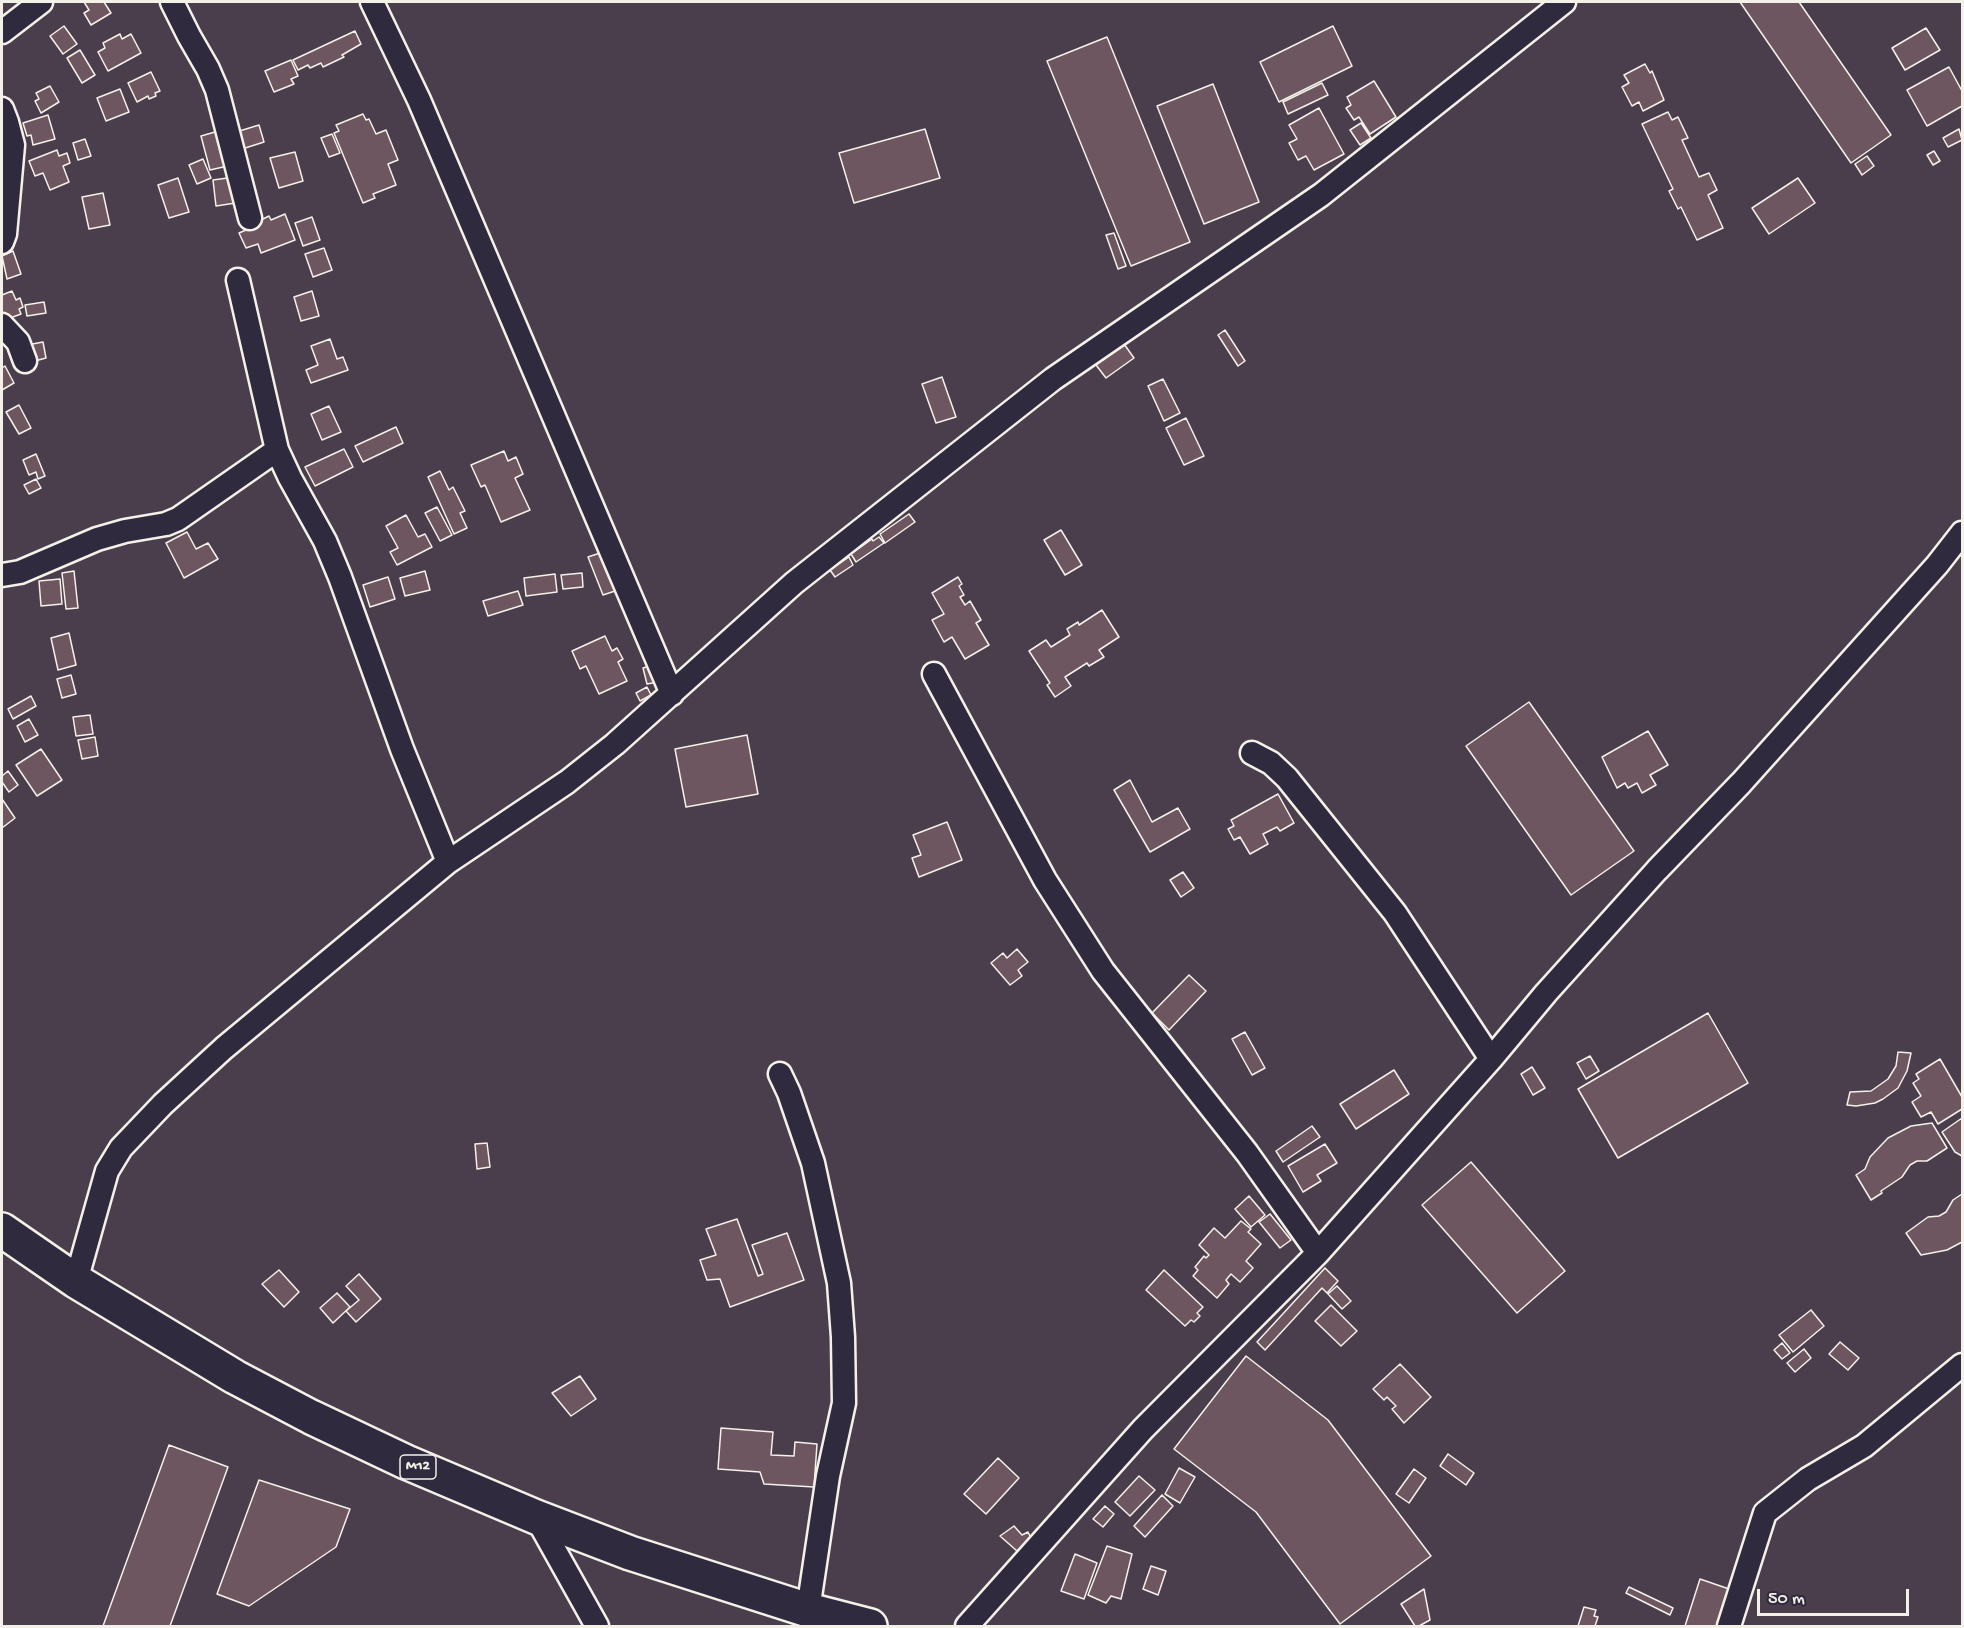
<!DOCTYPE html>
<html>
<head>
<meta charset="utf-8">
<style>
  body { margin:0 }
  #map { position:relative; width:1964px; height:1628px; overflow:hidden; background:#3b3344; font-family:"Gochi Hand",sans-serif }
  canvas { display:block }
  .frame { position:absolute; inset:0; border:3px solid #f4f1e8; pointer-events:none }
  .scale { position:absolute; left:1757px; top:1589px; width:152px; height:27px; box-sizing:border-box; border:3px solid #f4f1e8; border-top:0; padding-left:8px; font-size:18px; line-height:21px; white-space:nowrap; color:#f4f1e8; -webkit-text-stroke:4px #2f2a3d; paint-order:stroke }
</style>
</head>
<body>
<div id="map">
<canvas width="1964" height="1628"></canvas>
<div class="frame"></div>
<div class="scale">50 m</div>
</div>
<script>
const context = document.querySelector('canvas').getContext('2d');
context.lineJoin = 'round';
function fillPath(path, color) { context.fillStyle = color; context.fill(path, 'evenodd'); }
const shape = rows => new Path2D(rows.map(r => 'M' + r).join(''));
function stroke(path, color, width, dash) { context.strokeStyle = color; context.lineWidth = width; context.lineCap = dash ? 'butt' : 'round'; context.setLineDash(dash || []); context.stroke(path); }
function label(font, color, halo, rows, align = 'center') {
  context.font = font + ' "Gochi Hand",sans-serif'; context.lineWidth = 6; context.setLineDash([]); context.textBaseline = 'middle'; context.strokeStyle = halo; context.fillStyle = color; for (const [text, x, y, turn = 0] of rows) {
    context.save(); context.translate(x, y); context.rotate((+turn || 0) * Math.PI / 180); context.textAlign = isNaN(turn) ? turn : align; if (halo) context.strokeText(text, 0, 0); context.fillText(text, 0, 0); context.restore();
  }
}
const built = shape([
  [2,2,1962,2,1962,1626,2,1626]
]);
const building = shape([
  [84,2,104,2,111,13,91,25,84,13,89,10,84,2],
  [1740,2,1799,2,1891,135,1851,163,1740,2],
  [64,26,77,44,63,54,50,36,64,26],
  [1333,26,1352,66,1279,102,1260,62,1333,26],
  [1926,28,1940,50,1905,70,1892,48,1926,28],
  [355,31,361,44,342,55,344,57,323,67,321,63,310,68,308,65,298,70,293,60,355,31],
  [120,34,122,39,131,34,141,53,108,71,98,52,105,48,103,43,120,34],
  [1107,37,1190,242,1131,266,1047,61,1107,37],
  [80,50,95,75,82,83,67,58,80,50],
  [291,60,298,76,291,79,294,84,274,92,265,71,291,60],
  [1645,64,1650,73,1652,71,1664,100,1643,111,1639,102,1632,106,1622,87,1629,83,1624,75,1645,64],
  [1949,67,1962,91,1962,106,1927,126,1907,90,1949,67],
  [151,72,160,91,155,93,156,96,149,99,148,96,137,102,128,83,151,72],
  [1374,81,1396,117,1370,134,1359,117,1354,120,1346,108,1351,105,1347,97,1374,81],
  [1322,83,1328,95,1288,114,1283,102,1322,83],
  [1213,84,1259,202,1204,224,1157,106,1213,84],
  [50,86,59,102,41,113,35,101,39,99,36,93,50,86],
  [120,89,129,112,106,121,97,98,120,89],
  [1319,108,1344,154,1314,170,1306,156,1298,160,1289,143,1297,139,1289,125,1319,108],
  [1668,112,1672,120,1678,117,1688,138,1682,140,1699,177,1709,173,1717,190,1708,195,1723,228,1697,240,1681,207,1678,209,1669,191,1673,189,1642,124,1668,112],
  [363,114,366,120,369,119,376,134,386,130,398,160,388,164,396,185,373,194,375,198,363,203,334,133,339,131,336,125,363,114],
  [48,115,55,139,33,145,31,135,27,136,23,123,48,115],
  [1361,123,1371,138,1360,145,1350,130,1361,123],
  [259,125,264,142,239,150,233,133,259,125],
  [925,129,940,178,854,203,839,153,925,129],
  [1959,129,1962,140,1948,147,1943,138,1959,129],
  [222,130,232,165,210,170,201,136,222,130],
  [332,134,340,153,329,157,321,138,332,134],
  [85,139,91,156,78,160,73,143,85,139],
  [57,150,59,156,67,153,70,163,63,166,69,182,50,190,43,173,35,176,29,161,57,150],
  [1934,151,1940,161,1933,165,1927,155,1934,151],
  [295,152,303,181,279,188,270,158,295,152],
  [1867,156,1874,166,1862,175,1855,164,1867,156],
  [203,159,211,178,197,184,189,165,203,159],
  [235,177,242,202,216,206,213,180,235,177],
  [178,178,189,212,169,218,158,185,178,178],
  [1798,178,1815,203,1769,234,1752,208,1798,178],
  [103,193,110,225,89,229,82,197,103,193],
  [285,214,295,240,261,253,258,244,246,248,239,233,260,224,259,221,269,216,271,220,285,214],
  [312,217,320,240,303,246,295,223,312,217],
  [1114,233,1126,266,1118,269,1106,235,1114,233],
  [324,248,332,270,313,277,305,254,324,248],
  [13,251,21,274,7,279,2,256,13,251],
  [12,291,16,300,20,298,23,307,19,309,21,314,2,321,2,295,12,291],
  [312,291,319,316,301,321,294,297,312,291],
  [44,302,46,313,27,316,25,305,44,302],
  [1225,330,1245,361,1238,366,1218,335,1225,330],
  [330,339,337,359,343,357,348,370,311,383,306,370,318,365,311,346,330,339],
  [43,342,46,358,31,362,27,345,43,342],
  [1124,344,1134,358,1106,378,1096,365,1124,344],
  [5,366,14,383,2,390,2,368,5,366],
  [942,377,956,417,936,423,922,384,942,377],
  [1163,379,1180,413,1164,421,1148,386,1163,379],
  [19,405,31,428,19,434,6,412,19,405],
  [329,406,341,432,322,440,311,414,329,406],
  [1186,418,1204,456,1184,465,1166,428,1186,418],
  [396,427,403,443,363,462,355,446,396,427],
  [344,449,353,467,315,486,305,467,344,449],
  [504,451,508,461,516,457,523,474,515,478,530,510,501,522,485,485,481,487,471,465,504,451],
  [36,454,45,476,38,479,36,472,29,475,23,460,36,454],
  [440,471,449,490,453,487,465,511,460,513,467,528,454,534,428,477,440,471],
  [36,479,41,488,29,494,24,485,36,479],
  [437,507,452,535,440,541,425,513,437,507],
  [909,514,915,522,885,543,880,534,909,514],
  [406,515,418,537,425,534,432,547,397,565,390,552,398,548,386,526,406,515],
  [1061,530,1082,565,1065,575,1044,540,1061,530],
  [187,532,196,549,208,543,218,559,184,578,166,543,187,532],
  [879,537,884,543,856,562,851,554,872,539,873,541,879,537],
  [600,553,615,591,603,595,588,557,600,553],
  [849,557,853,565,835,577,830,570,849,557],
  [74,571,78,608,66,609,62,573,74,571],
  [425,571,430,590,405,596,400,578,425,571],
  [582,573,583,587,563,589,561,575,582,573],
  [555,574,557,592,526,596,524,578,555,574],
  [388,577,395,599,370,607,363,585,388,577],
  [958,577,962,584,959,586,964,595,960,597,965,605,970,601,981,620,976,623,989,645,965,659,952,637,944,642,932,620,944,614,932,593,958,577],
  [60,579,62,604,41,606,39,581,60,579],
  [518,591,523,605,488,616,483,601,518,591],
  [1102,610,1119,637,1099,650,1104,657,1089,666,1087,663,1065,677,1071,686,1055,697,1047,685,1050,683,1029,651,1046,640,1051,647,1070,635,1067,629,1078,622,1079,625,1102,610],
  [69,633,76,665,58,670,51,638,69,633],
  [605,636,612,651,617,648,623,659,618,662,627,681,599,694,586,666,580,669,572,651,605,636],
  [654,665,658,682,647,684,643,668,654,665],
  [71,675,76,694,62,698,57,679,71,675],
  [647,687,651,695,640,701,636,693,647,687],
  [31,696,36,706,13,719,8,709,31,696],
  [1529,702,1634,851,1571,895,1466,746,1529,702],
  [90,715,93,734,76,736,73,717,90,715],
  [29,719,38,735,25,742,17,726,29,719],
  [1648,731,1668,765,1650,775,1656,785,1642,793,1637,783,1628,788,1625,783,1617,788,1602,757,1648,731],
  [747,735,758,794,686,807,675,749,747,735],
  [95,737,98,756,82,759,78,740,95,737],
  [41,749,62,780,37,796,16,765,41,749],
  [8,771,18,785,9,792,2,782,2,776,8,771],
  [1130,780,1152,822,1178,808,1190,829,1150,852,1114,790,1130,780],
  [1278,794,1294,823,1280,831,1277,827,1263,834,1268,844,1250,854,1240,837,1234,840,1228,829,1234,826,1231,820,1278,794],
  [2,799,15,818,2,828,2,799],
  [947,822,962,860,919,877,912,858,921,855,913,835,947,822],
  [1183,872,1194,888,1181,897,1170,880,1183,872],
  [1017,949,1028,962,1018,970,1022,976,1010,985,991,963,1003,953,1007,958,1017,949],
  [1189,975,1206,991,1169,1030,1152,1013,1189,975],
  [1708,1013,1748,1083,1618,1158,1578,1089,1708,1013],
  [1245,1032,1265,1068,1252,1075,1232,1039,1245,1032],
  [1898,1052,1911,1053,1907,1071,1898,1088,1883,1099,1875,1103,1856,1106,1847,1105,1850,1092,1871,1091,1888,1079,1896,1066,1898,1052],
  [1590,1056,1599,1071,1586,1079,1577,1063,1590,1056],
  [1940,1059,1962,1097,1962,1109,1938,1124,1931,1112,1921,1117,1912,1102,1921,1096,1913,1083,1919,1079,1916,1074,1940,1059],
  [1532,1067,1545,1088,1533,1095,1521,1074,1532,1067],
  [1394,1070,1409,1094,1356,1129,1340,1104,1394,1070],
  [1962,1118,1962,1156,1955,1152,1942,1132,1962,1118],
  [1932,1123,1947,1148,1927,1161,1917,1161,1910,1165,1902,1177,1881,1191,1882,1193,1871,1200,1856,1175,1865,1169,1870,1157,1888,1138,1911,1126,1932,1123],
  [1312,1126,1320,1137,1283,1162,1276,1151,1312,1126],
  [487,1143,490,1167,477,1169,475,1144,487,1143],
  [1325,1144,1337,1163,1317,1175,1321,1181,1303,1192,1288,1166,1325,1144],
  [1471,1162,1565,1271,1517,1313,1422,1205,1471,1162],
  [1962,1194,1962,1242,1947,1250,1921,1255,1906,1233,1928,1217,1939,1216,1946,1212,1953,1200,1962,1194],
  [1249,1196,1265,1215,1251,1227,1235,1209,1249,1196],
  [1270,1214,1291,1240,1280,1248,1259,1222,1270,1214],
  [737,1219,758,1276,763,1274,752,1245,787,1233,804,1280,730,1307,720,1279,707,1280,700,1260,716,1255,706,1229,737,1219],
  [1241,1221,1251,1229,1248,1232,1261,1244,1246,1261,1253,1268,1240,1282,1231,1274,1226,1280,1229,1284,1217,1298,1193,1276,1198,1270,1195,1267,1204,1256,1206,1258,1209,1255,1199,1245,1214,1228,1225,1238,1241,1221],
  [1325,1268,1338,1281,1327,1293,1322,1288,1265,1350,1257,1342,1325,1268],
  [279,1270,299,1292,284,1307,262,1284,279,1270],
  [1164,1270,1203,1307,1197,1313,1200,1316,1194,1322,1191,1320,1185,1326,1146,1290,1164,1270],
  [359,1274,381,1299,356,1322,346,1311,359,1300,346,1286,359,1274],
  [1337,1286,1351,1301,1342,1309,1328,1294,1337,1286],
  [337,1293,350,1307,333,1323,320,1308,337,1293],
  [1331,1305,1357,1331,1341,1346,1315,1321,1331,1305],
  [1811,1310,1824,1326,1793,1352,1779,1335,1811,1310],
  [1840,1342,1859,1358,1848,1370,1829,1354,1840,1342],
  [1782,1343,1790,1353,1782,1359,1774,1350,1782,1343],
  [1804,1349,1811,1358,1795,1372,1787,1363,1804,1349],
  [1246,1356,1328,1420,1431,1556,1340,1624,1256,1512,1174,1449,1246,1356],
  [1400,1364,1431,1397,1404,1423,1392,1409,1396,1406,1387,1397,1384,1400,1373,1389,1400,1364],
  [580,1376,596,1399,571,1416,552,1393,580,1376],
  [721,1428,773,1432,771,1455,794,1456,795,1442,817,1444,814,1487,764,1484,760,1472,718,1469,721,1428],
  [169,1445,228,1467,170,1626,103,1626,169,1445],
  [1448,1454,1474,1473,1466,1485,1440,1466,1448,1454],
  [998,1458,1019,1478,986,1514,964,1494,998,1458],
  [1179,1468,1195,1477,1180,1503,1165,1494,1179,1468],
  [1414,1469,1426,1478,1409,1503,1396,1494,1414,1469],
  [1139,1476,1155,1490,1130,1516,1115,1502,1139,1476],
  [259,1480,350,1509,336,1547,249,1606,217,1594,259,1480],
  [1162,1495,1173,1506,1145,1537,1134,1526,1162,1495],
  [1105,1506,1114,1514,1103,1527,1093,1519,1105,1506],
  [1014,1526,1022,1535,1028,1532,1031,1538,1017,1551,1000,1536,1014,1526],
  [1107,1546,1132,1554,1121,1599,1111,1596,1106,1603,1088,1595,1107,1546],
  [1075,1554,1097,1563,1084,1599,1061,1591,1075,1554],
  [1151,1566,1166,1571,1158,1595,1143,1589,1151,1566],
  [1700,1579,1732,1590,1721,1626,1685,1626,1700,1579],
  [1629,1587,1673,1608,1670,1615,1626,1593,1629,1587],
  [1424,1589,1430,1620,1419,1626,1415,1626,1401,1604,1424,1589],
  [1584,1607,1596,1610,1594,1616,1598,1617,1595,1626,1578,1626,1584,1607]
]);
const minor = shape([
  [172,2,189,36,208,69,217,90,250,218],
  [372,2,419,100,672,694],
  [2,32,41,2],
  [2,109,7,122,13,145,5,234,2,242],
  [238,280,277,450,290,478,325,541,340,577,402,749,448,862],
  [2,325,18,342,25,361],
  [2,575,20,572,97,539,125,531,166,524,178,519,277,450],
  [934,674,1045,880,1103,971,1247,1153,1318,1253],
  [1252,753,1271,763,1287,778,1395,913,1491,1059],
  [780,1074,789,1093,813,1163,839,1283,843,1337,844,1403,828,1476,808,1610],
  [76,1281,107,1171,121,1148,163,1104,224,1048,448,862,567,782,615,744,794,583,1053,379,1321,195,1564,2],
  [536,1517,597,1626],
  [967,1626,1143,1429,1318,1253,1491,1059,1546,993,1657,870,1741,783,1937,565,1962,533],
  [1729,1626,1765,1513,1808,1479,1864,1446,1962,1365]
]);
const trunk = shape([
  [2,1230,76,1281,235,1377,311,1417,406,1462,536,1517,630,1553,808,1610,870,1626]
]);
const shields = [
  [418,1467,36]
];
const shieldNames = [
  ["M12",418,1467]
];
fillPath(built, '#4a3e4c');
fillPath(building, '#6d565f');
stroke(building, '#f4f1e8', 1.5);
stroke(minor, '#f4f1e8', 27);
stroke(trunk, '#f4f1e8', 38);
stroke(minor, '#2f2a3d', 22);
stroke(trunk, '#2f2a3d', 33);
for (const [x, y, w] of shields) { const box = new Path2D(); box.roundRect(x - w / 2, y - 12, w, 24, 4.5); context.fillStyle = '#2f2a3d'; context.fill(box); stroke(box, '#f4f1e8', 1.5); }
label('bold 15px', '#f4f1e8', null, shieldNames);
</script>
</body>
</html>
